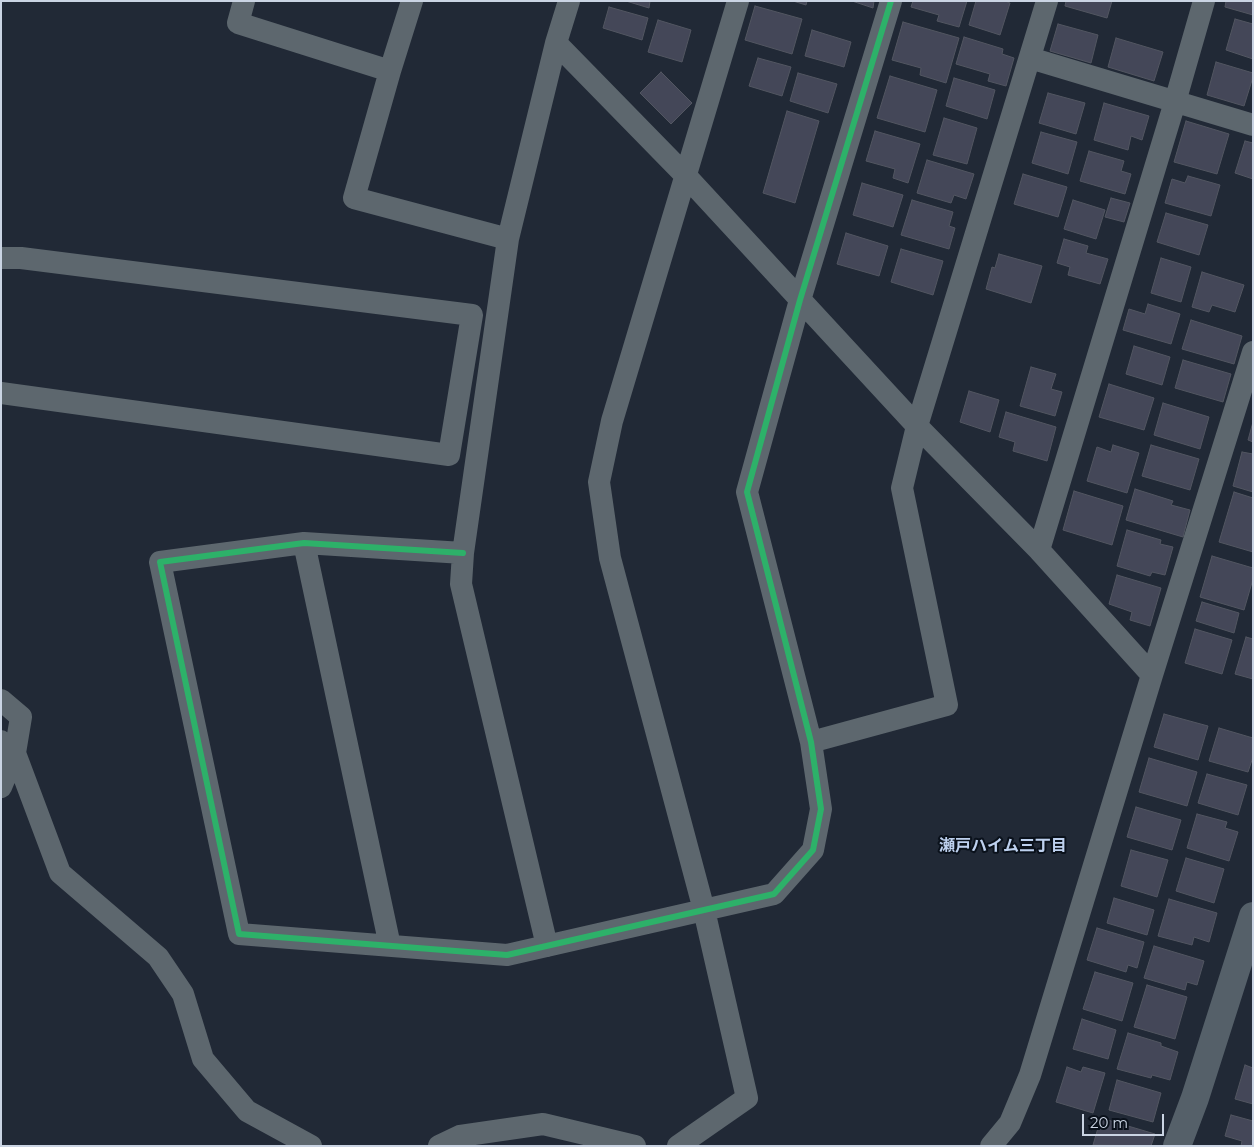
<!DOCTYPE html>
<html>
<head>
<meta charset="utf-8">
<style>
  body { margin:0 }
  #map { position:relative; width:1254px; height:1147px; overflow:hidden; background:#212936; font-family:Montserrat,sans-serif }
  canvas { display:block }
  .frame { position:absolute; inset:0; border:2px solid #cad4e3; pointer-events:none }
  .scale { position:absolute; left:1082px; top:1114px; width:82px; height:22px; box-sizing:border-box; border:2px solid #cad4e3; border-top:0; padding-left:6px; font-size:15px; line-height:18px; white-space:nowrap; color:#cad4e3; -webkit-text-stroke:4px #0a111b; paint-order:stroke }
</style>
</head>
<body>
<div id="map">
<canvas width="1254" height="1147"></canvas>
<div class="frame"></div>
<div class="scale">20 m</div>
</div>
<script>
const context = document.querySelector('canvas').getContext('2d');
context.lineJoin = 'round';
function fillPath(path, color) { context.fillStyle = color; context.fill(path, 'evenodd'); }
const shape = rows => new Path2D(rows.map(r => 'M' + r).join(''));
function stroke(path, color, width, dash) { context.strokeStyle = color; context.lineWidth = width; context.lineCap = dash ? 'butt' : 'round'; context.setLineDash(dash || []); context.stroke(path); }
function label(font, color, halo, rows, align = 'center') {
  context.font = font + ' Montserrat,"Noto Sans JP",sans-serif'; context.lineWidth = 4; context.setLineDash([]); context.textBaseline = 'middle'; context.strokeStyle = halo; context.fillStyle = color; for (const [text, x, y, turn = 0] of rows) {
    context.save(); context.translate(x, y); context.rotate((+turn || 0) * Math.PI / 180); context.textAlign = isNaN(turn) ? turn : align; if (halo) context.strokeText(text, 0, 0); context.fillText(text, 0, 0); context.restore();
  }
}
const building = shape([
  [626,1,650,1,649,8,626,1],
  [793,1,807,1,806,5,793,1],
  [852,1,874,1,873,8,852,1],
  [913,1,967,1,959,27,937,21,939,15,911,7,913,1],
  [976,1,1005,1,1010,3,1000,35,969,25,976,1],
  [1066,1,1112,1,1107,18,1065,6,1066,1],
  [1226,1,1253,1,1253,15,1225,7,1226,1],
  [755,6,802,19,792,54,745,40,755,6],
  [609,7,648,18,642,40,603,28,609,7],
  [1235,19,1253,24,1253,59,1226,50,1235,19],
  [658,20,691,30,682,62,648,52,658,20],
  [903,22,959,38,946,83,920,75,921,68,892,60,903,22],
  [1058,24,1098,35,1091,63,1050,51,1058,24],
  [812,30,851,42,844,67,805,56,812,30],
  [964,37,1003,49,1002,54,1014,58,1006,86,988,81,990,74,956,64,964,37],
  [1116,38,1163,52,1154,81,1108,67,1116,38],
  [758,58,791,67,782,96,749,86,758,58],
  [1216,62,1253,73,1253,77,1244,106,1207,95,1216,62],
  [661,72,692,103,671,124,640,93,661,72],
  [798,73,837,84,828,113,790,101,798,73],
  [890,76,937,90,925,132,877,118,890,76],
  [954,78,995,90,987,119,946,106,954,78],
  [1048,93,1085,103,1076,134,1039,123,1048,93],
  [1104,103,1149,116,1142,140,1131,136,1128,150,1094,140,1104,103],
  [787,111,819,121,795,203,763,193,787,111],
  [944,118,977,128,967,164,933,155,944,118],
  [1186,121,1229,134,1217,174,1174,162,1186,121],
  [875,131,920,144,908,183,893,178,895,169,866,161,875,131],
  [1041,132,1077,142,1068,174,1032,163,1041,132],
  [1245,141,1253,143,1253,179,1235,173,1245,141],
  [1089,151,1124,161,1121,171,1131,174,1125,194,1080,181,1089,151],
  [927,160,974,174,966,199,954,195,951,203,917,193,927,160],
  [1023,174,1067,187,1058,217,1014,204,1023,174],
  [1188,176,1220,185,1211,216,1165,203,1172,179,1185,183,1188,176],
  [862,183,903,195,893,227,853,215,862,183],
  [1111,198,1130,203,1124,222,1105,217,1111,198],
  [912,200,953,212,949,226,955,228,949,249,901,235,912,200],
  [1073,200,1105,210,1096,239,1064,229,1073,200],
  [1166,213,1208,225,1199,255,1157,242,1166,213],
  [846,233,888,246,879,276,837,264,846,233],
  [1064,239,1088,246,1086,253,1108,259,1100,284,1068,275,1070,267,1057,263,1064,239],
  [901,249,943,261,933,295,891,282,901,249],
  [999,254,1042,266,1031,303,986,289,992,267,995,268,999,254],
  [1161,258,1191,267,1181,302,1151,293,1161,258],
  [1202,272,1244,285,1235,312,1212,305,1209,312,1192,307,1202,272],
  [1148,304,1180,314,1171,344,1123,330,1129,309,1145,314,1148,304],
  [1191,320,1242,336,1234,364,1182,349,1191,320],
  [1134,346,1170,357,1162,385,1126,374,1134,346],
  [1183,360,1231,374,1223,402,1175,388,1183,360],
  [1031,367,1056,374,1051,389,1062,392,1055,416,1020,406,1031,367],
  [1109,384,1154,398,1144,430,1099,417,1109,384],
  [969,391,999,400,990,432,960,422,969,391],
  [1163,403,1209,417,1200,449,1154,435,1163,403],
  [1006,412,1056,427,1047,461,1013,451,1015,442,999,437,1006,412],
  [1253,422,1253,442,1248,440,1253,422],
  [1113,445,1139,453,1127,493,1087,481,1097,447,1111,452,1113,445],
  [1151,445,1199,459,1190,490,1142,476,1151,445],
  [1242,452,1253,454,1253,492,1233,486,1242,452],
  [1135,489,1173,501,1171,505,1190,510,1183,537,1126,520,1135,489],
  [1074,491,1123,506,1112,545,1063,530,1074,491],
  [1234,492,1253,498,1253,552,1219,542,1234,492],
  [1127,530,1161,540,1160,544,1173,547,1165,575,1152,572,1150,576,1117,566,1127,530],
  [1212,556,1253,568,1253,579,1244,610,1200,597,1212,556],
  [1117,575,1161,588,1150,626,1130,620,1132,612,1109,604,1117,575],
  [1202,602,1239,613,1234,633,1196,621,1202,602],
  [1195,629,1232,640,1222,674,1185,663,1195,629],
  [1246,637,1253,639,1253,679,1235,674,1246,637],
  [1164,714,1208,726,1198,760,1154,747,1164,714],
  [1219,728,1253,738,1253,757,1248,772,1209,761,1219,728],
  [1149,758,1197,772,1187,806,1139,792,1149,758],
  [1207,774,1247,785,1238,815,1198,803,1207,774],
  [1136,807,1181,820,1172,850,1127,837,1136,807],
  [1197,814,1227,822,1225,828,1238,832,1229,861,1187,848,1197,814],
  [1131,850,1168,860,1157,897,1121,886,1131,850],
  [1186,858,1224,869,1214,903,1176,891,1186,858],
  [1114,898,1154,910,1147,935,1107,923,1114,898],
  [1169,899,1217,913,1209,942,1194,937,1192,945,1158,936,1169,899],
  [1097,928,1144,942,1137,968,1128,965,1126,972,1087,960,1097,928],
  [1154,946,1204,961,1197,985,1187,982,1185,990,1144,978,1154,946],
  [1095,972,1133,983,1122,1021,1083,1009,1095,972],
  [1147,985,1187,997,1175,1039,1134,1027,1147,985],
  [1082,1019,1116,1030,1108,1059,1073,1049,1082,1019],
  [1128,1033,1161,1043,1161,1046,1178,1052,1170,1080,1152,1075,1151,1078,1117,1069,1128,1033],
  [1245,1065,1253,1068,1253,1104,1235,1099,1245,1065],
  [1067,1067,1081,1072,1083,1067,1105,1073,1093,1113,1056,1102,1067,1067],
  [1117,1080,1161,1093,1153,1122,1109,1110,1117,1080],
  [1231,1115,1253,1121,1253,1146,1241,1146,1242,1141,1225,1136,1231,1115],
  [1101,1118,1155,1134,1151,1146,1093,1145,1101,1118]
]);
const street = shape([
  [244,1,238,23,390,71],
  [412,1,390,71,354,198,508,239],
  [556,43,686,176,917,426,1039,550,1152,675],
  [1030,58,1253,125],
  [1,258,21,258,472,315,449,455,1,393],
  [304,543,390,946],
  [1039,550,1175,102,1204,1],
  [463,553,304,543,160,562,239,934,507,955,774,894,813,850,821,809,811,742,747,492,800,300,891,1],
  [1,700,21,717,15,753,1,787],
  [1,741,15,753,60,873,158,957,183,994,203,1059,247,1111,311,1146],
  [811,742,947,705,902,488,917,426,1047,1],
  [547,946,461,584,463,553,508,239,556,43,569,1],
  [439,1146,460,1136,543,1124,635,1146],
  [678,1146,747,1098,704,910,610,558,599,482,612,421,738,1],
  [991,1146,1010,1123,1030,1075,1152,675,1253,352]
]);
const secondary = shape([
  [1177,1146,1195,1098,1253,916]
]);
const cycleway = shape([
  [463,553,304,543,160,562,239,934,507,955,774,894,813,850,821,809,811,742,747,492,800,300,891,1]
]);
const neighbourhoodNames = [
  ["瀬戸ハイム三丁目",1003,846]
];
fillPath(building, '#444758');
stroke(building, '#525661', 1);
stroke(street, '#5d676e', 22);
stroke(secondary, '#556069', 28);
stroke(cycleway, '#2db169', 6);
label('bold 16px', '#bed1ef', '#0a111b', neighbourhoodNames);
</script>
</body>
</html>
